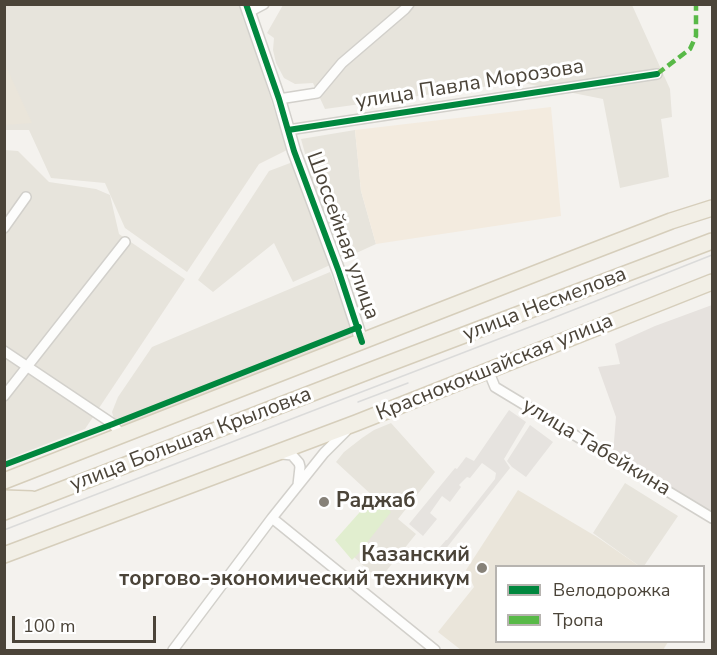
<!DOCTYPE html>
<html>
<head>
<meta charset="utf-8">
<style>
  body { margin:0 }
  #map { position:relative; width:717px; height:655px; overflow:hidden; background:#f4f2ee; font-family:"Nunito Sans",sans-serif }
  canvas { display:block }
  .frame { position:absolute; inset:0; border:6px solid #4b4439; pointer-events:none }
  .legend { position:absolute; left:495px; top:565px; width:210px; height:78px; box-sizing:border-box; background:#fff; border:2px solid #b7b4b0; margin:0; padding:8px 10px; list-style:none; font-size:18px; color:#4b4439 }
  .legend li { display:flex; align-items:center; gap:12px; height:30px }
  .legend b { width:30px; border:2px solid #b7b4b0 }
  .scale { position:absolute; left:12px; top:616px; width:144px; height:27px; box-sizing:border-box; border:3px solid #4b4439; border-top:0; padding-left:8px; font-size:18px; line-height:21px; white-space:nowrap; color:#4b4439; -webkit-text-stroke:4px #fff; paint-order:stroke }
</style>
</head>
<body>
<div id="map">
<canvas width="717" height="655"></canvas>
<div class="frame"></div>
<ul class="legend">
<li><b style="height:8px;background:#00873e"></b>Велодорожка</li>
<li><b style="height:8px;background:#58b947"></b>Тропа</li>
</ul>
<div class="scale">100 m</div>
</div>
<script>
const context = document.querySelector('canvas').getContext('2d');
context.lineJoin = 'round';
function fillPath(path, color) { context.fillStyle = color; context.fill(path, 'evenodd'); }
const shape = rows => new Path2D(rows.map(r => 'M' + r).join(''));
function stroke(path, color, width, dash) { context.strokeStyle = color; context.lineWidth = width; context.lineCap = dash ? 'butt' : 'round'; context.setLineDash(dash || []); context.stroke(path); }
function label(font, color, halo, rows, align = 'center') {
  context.font = font + ' "Nunito Sans",sans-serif'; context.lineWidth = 6; context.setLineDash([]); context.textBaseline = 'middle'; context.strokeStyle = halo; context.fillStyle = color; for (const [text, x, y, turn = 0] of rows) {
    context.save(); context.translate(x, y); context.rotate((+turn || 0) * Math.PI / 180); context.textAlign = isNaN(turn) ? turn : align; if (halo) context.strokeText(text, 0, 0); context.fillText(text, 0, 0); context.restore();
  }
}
const residential = shape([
  [4,5,269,5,242,16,255,49,287,150,259,164,187,272,125,228,105,183,51,178,29,130,5,130],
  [283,5,632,5,670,89,672,117,661,119,669,177,620,188,603,99,518,82,325,109,313,83,295,84,284,78,276,63,273,50,274,38,267,33],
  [355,130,361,191,376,244,293,282,274,243,213,292,198,280,269,171,306,157,301,139],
  [5,150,18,151,49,182,96,189,110,195,119,234,185,279,85,429,5,460],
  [330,272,352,327,351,339,135,427,124,426,114,419,112,412,118,397,152,347],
  [391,423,435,472,398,519,416,534,379,580,354,557,389,511,336,462,344,452,362,438,374,430],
  [625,483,678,516,644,566,639,566,593,533]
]);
const commercial = shape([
  [551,107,561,216,376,244,361,191,355,130]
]);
const industrial = shape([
  [712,305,712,512,613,454,616,417,598,367,620,364,615,344,655,326]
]);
const education = shape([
  [4,64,5,64,32,123,5,125],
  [518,490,597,537,639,566,496,566,496,642,668,642,663,650,461,650,438,632,474,587,466,570]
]);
const green = shape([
  [375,495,391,512,358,554,352,560,335,540]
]);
const parking = shape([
  [509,410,526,422,504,459,510,468,444,551,440,547,446,540,447,540,495,479,496,473,482,463,470,478,467,477,459,485,461,487,450,502,442,496,430,513,437,519,423,536,409,524,455,468,457,469,466,457,474,461],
  [530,425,553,442,526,477,512,467,507,461]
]);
const minor = shape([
  [249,12,264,4],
  [279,99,317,93,342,63,405,9,409,4],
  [288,130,657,74],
  [4,228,26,197],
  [4,351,113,424,121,435],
  [488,370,495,387,712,518],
  [4,396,125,242],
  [282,454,292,455,299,463,300,467,298,485],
  [272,518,435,650],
  [173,650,272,518,324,453,346,431]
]);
const tertiary = shape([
  [246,4,279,99,294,151,339,272,362,342]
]);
const primary = shape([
  [4,481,575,258,671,221,712,208],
  [4,498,32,499],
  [4,512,377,368,712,241],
  [4,555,356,423,712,282]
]);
const tram = shape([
  [358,402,408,383],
  [4,530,553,318,712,255]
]);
const quiet = shape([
  [657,74,690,49,696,36,696,4]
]);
const cycleway = shape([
  [246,4,279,99,294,151,339,272,362,342],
  [288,130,657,74],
  [4,465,113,424,359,327]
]);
const markers = [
  [324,502,6,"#868178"],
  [482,568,6,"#868178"]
];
const streetNames = [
  ["улица Павла Морозова",470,85,-9],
  ["Шоссейная улица",342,236,70],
  ["улица Несмелова",545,305,-21],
  ["Краснококшайская улица",495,368,-22],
  ["улица Большая Крыловка",191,440,-21],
  ["улица Табейкина",596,448,31]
];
const poiNames = [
  ["Раджаб",336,502],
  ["Казанский",470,556,"right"],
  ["торгово-экономический техникум",470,580,"right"]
];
fillPath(residential, '#e7e4dc');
fillPath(commercial, '#f3ebdf');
fillPath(industrial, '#e6e2de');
fillPath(education, '#eae5da');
fillPath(green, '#e1eecf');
fillPath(parking, '#e6e3df');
stroke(minor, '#d2d0cb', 12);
stroke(tertiary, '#d2d0cb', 15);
stroke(primary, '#d6cebb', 18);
stroke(minor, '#fdfdfc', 9);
stroke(tertiary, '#fdfdfc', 12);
stroke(primary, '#f2efe6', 15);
stroke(tram, '#dbdbda', 1.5);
stroke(quiet, '#58b947', 4.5, [9, 4.5]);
stroke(cycleway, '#00873e', 6);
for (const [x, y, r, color] of markers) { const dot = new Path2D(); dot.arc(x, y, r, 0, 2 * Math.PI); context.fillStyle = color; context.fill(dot); stroke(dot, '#fff', 2); }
label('21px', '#4b4439', '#fff', streetNames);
label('bold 21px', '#4b4439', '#fff', poiNames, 'left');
</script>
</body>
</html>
